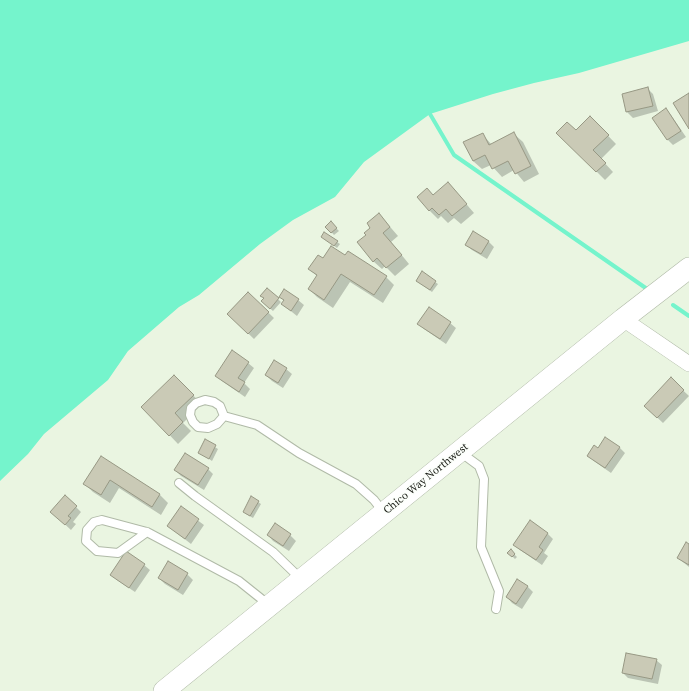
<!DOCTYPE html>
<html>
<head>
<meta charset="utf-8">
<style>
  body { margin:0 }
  canvas { display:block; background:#eaf5e1 }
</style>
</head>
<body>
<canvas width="689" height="691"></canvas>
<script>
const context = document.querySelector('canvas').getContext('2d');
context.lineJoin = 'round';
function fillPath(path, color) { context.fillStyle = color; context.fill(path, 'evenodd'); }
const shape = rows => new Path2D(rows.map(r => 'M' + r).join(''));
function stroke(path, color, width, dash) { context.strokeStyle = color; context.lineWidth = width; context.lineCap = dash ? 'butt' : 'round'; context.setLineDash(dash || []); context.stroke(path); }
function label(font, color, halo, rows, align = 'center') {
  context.font = font + ' "Source Serif 4",serif'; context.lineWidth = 3.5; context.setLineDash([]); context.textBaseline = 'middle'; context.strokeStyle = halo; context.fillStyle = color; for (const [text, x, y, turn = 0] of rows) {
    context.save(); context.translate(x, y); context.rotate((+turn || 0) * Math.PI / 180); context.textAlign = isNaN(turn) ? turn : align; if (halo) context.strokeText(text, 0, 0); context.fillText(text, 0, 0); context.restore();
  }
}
const water = shape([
  [0,0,689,0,689,41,579,73,534,83,493,94,430,114,364,162,335,197,293,220,260,244,199,295,179,307,128,351,108,380,44,434,28,454,0,481]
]);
const shadow = shape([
  [647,88,653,94,658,111,633,118,627,112,623,95],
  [666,110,671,115,686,137,673,145,668,140,653,118],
  [590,117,616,144,601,159,613,172,605,180,558,133,576,132],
  [482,134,492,145,514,134,523,142,539,174,524,182,514,170,502,177,491,165,482,169,473,161,464,143],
  [456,192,474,213,461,224,454,218,448,223,441,216,438,219,429,210,433,196],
  [379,214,398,236,391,242,409,264,395,276,385,266,382,269,373,261,367,236],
  [331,223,339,231,334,235,327,227],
  [322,237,337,242,340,244,337,248],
  [488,241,494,247,487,259,472,250,466,245],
  [345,257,386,277,394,285,383,303,350,282,333,308,317,297,309,289,317,276,309,269],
  [417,281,435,282,438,284,432,292],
  [267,289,281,302,273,311,265,304],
  [248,293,274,318,254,339,228,314],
  [280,296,298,300,304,305,297,316,282,304,284,301],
  [450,323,456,328,446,344,424,329,419,324],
  [248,363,254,368,244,383,250,389,245,397,222,381,216,376],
  [286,369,292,374,283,388,272,381,266,375],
  [174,377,202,404,183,423,191,431,178,444,143,407],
  [671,379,689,396,663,423,645,406],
  [205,441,218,449,212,461,199,452],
  [619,447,625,453,611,473,594,461,588,455],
  [101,457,160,495,168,503,161,515,119,488,110,503,93,492,84,483],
  [208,469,213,474,204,490,181,476,175,470],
  [258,502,261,504,253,518,246,514],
  [76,507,81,512,73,522,76,524,71,530,57,517],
  [181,508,204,525,191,544,168,526],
  [530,522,548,534,553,539,544,553,548,556,542,565,520,550,515,545],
  [268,535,290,535,296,541,289,551,273,541],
  [689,545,689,567,678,558],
  [511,551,517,557,515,559,509,553],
  [144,565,150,570,135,592,117,580,111,575],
  [187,574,193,580,183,595,165,584,159,578],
  [527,586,533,592,522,609,512,603,507,597],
  [656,660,662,665,658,684,628,678,623,673]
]);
const stream = shape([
  [430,114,454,155,650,291],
  [673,305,689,316]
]);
const building = shape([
  [648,87,653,106,626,112,622,94,648,87],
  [689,93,689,129,673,103,689,93],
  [666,108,681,131,667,140,652,118,666,108],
  [590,116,609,135,593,150,606,163,596,172,556,133,567,122,576,130,590,116],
  [514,132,531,166,515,174,508,161,492,169,485,155,473,161,463,142,483,133,489,145,514,132],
  [448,182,467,204,452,216,446,209,439,215,432,208,429,211,417,197,427,188,433,195,448,182],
  [379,213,390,227,383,233,402,255,386,268,377,258,373,262,357,242,366,235,364,233,370,228,367,223,379,213],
  [331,221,337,228,331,233,325,227,331,221],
  [473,231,489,241,481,254,465,245,473,231],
  [324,232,338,241,334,246,321,237,324,232],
  [331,246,345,255,348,251,387,276,374,295,341,274,324,300,308,289,317,275,308,269,318,255,323,258,331,246],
  [422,271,436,281,430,290,416,281,422,271],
  [267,288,279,298,270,309,261,301,264,298,260,296,267,288],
  [284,289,299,299,291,311,281,304,284,300,279,297,284,289],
  [248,292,269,312,248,334,227,314,248,292],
  [429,307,451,322,440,339,417,324,429,307],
  [232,350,249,362,238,378,245,382,239,392,215,376,232,350],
  [274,360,287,368,278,383,265,375,274,360],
  [174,375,194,395,175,413,183,422,169,436,141,407,174,375],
  [671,377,684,390,657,418,644,406,671,377],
  [605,437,620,447,605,468,587,456,594,445,598,448,605,437],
  [205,439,216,445,209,459,198,453,205,439],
  [185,453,209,468,198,485,174,470,185,453],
  [101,456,160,494,152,507,110,480,101,495,83,484,101,456],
  [65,495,77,506,68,516,71,518,65,525,50,512,65,495],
  [251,496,259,501,250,516,243,512,251,496],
  [181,506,199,519,185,539,167,526,181,506],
  [530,520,548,533,539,547,543,550,536,560,513,545,530,520],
  [275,523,291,534,283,546,267,535,275,523],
  [686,542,689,544,689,565,677,558,686,542],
  [511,549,515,554,512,557,507,553,511,549],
  [126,551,145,564,129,588,110,575,126,551],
  [168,561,188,573,178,590,158,578,168,561],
  [517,579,528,586,516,604,506,597,517,579],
  [626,653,657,659,652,679,622,673,626,653]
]);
const service = shape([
  [224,416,220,406,214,402,205,400,196,403,191,408,190,415,193,422,198,427,208,428,217,424,224,416,257,425,299,453,356,484,374,500,384,513],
  [460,452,479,466,484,479,481,547,499,591,496,609],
  [179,483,195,496,273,552,301,579],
  [147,532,118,553,97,551,86,541,87,530,94,522,102,520,147,532,239,581,269,605]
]);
const minor = shape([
  [623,319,689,364]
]);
const secondary = shape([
  [164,691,623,319,689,268]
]);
const streetNames = [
  ["Chico Way Northwest",426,479,-39]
];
fillPath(water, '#75f4cc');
fillPath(shadow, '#0003');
stroke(stream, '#75f4cc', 4);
fillPath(building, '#cacab6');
stroke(building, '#979884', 1);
stroke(service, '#b0baa7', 10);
stroke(minor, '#b0baa7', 16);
stroke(secondary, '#b0baa7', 22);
stroke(service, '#fff', 8);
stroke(minor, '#fff', 15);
stroke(secondary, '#fff', 21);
label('11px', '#21241d', '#fcfffb', streetNames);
</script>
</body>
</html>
